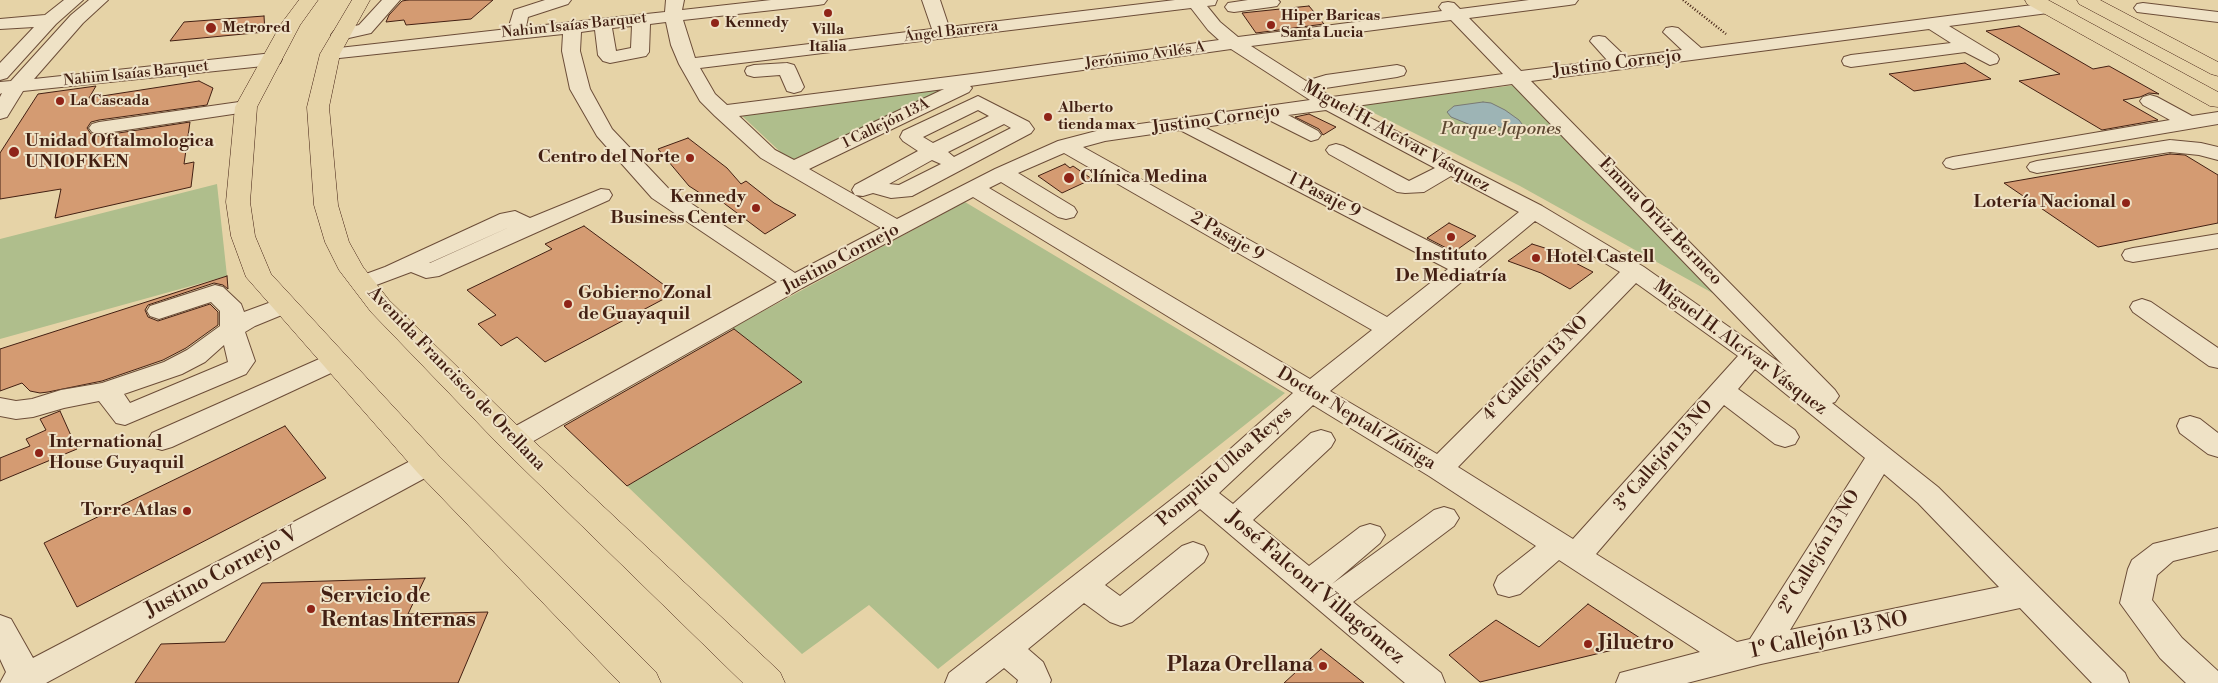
<!DOCTYPE html>
<html>
<head>
<meta charset="utf-8">
<style>
  body { margin:0 }
  canvas { display:block; background:#e6d3a7 }
</style>
</head>
<body>
<canvas width="2218" height="683"></canvas>
<script>
const context = document.querySelector('canvas').getContext('2d');
context.lineJoin = 'round';
function fillPath(path, color) { context.fillStyle = color; context.fill(path, 'evenodd'); }
const shape = rows => new Path2D(rows.map(r => 'M' + r).join(''));
function stroke(path, color, width, dash) { context.strokeStyle = color; context.lineWidth = width; context.lineCap = dash ? 'butt' : 'round'; context.setLineDash(dash || []); context.stroke(path); }
function label(font, color, halo, rows, align = 'center') {
  context.font = font + ' "Libre Bodoni",serif'; context.lineWidth = 4; context.setLineDash([]); context.textBaseline = 'middle'; context.strokeStyle = halo; context.fillStyle = color; for (const [text, x, y, turn = 0] of rows) {
    context.save(); context.translate(x, y); context.rotate((+turn || 0) * Math.PI / 180); context.textAlign = isNaN(turn) ? turn : align; if (halo) context.strokeText(text, 0, 0); context.fillText(text, 0, 0); context.restore();
  }
}
const green = shape([
  [1516,85,1743,310,1520,186,1358,105],
  [951,86,790,161,739,113],
  [217,184,227,276,0,339,0,239],
  [965,202,1285,393,938,669,869,605,802,654,627,486,802,382,732,328]
]);
const water = shape([
  [1483,102,1491,103,1505,110,1519,120,1528,132,1520,133,1493,125,1473,126,1451,117,1447,112,1454,106,1483,102]
]);
const building = shape([
  [408,0,493,0,471,19,406,25,404,20,386,22,389,15,402,1,408,0],
  [1309,6,1324,24,1256,33,1242,13,1309,6],
  [264,16,265,32,170,41,184,22,264,16],
  [2019,26,2093,69,2109,66,2159,94,2149,93,2140,97,2123,100,2158,120,2102,130,2019,81,2060,74,1986,31,2019,26],
  [1965,63,1991,79,1914,91,1889,74,1965,63],
  [199,81,213,88,207,105,99,120,91,122,87,128,91,134,99,136,190,122,184,164,194,162,191,187,55,218,61,189,0,199,0,153,38,94,96,86,89,98,199,81],
  [1309,114,1336,127,1323,135,1319,129,1295,117,1309,114],
  [688,138,727,168,741,184,746,181,774,203,796,215,765,234,709,192,703,195,689,186,658,149,688,138],
  [2170,154,2185,155,2218,175,2218,223,2098,247,2004,183,2170,154],
  [1065,164,1070,168,1073,166,1092,179,1062,193,1038,176,1065,164],
  [1449,223,1476,236,1454,252,1427,238,1449,223],
  [584,226,675,293,545,362,517,337,501,346,478,324,496,315,467,290,552,249,545,244,584,226],
  [1532,244,1564,254,1562,256,1593,272,1570,289,1541,273,1508,261,1532,244],
  [227,276,228,289,223,285,214,283,148,305,145,310,148,317,158,321,210,304,218,312,218,325,186,348,163,360,102,381,48,392,40,393,30,391,22,383,0,391,0,349,227,276],
  [734,329,802,382,627,486,564,426,734,329],
  [60,411,77,449,0,481,0,458,30,446,26,439,46,430,40,419,60,411],
  [285,426,326,478,77,607,44,543,285,426],
  [425,578,408,614,488,612,458,683,135,683,161,644,225,642,262,583,425,578],
  [1588,604,1646,642,1480,682,1449,655,1496,620,1539,647,1588,604],
  [1321,649,1364,683,1284,683,1321,649]
]);
const path = shape([
  [1683,0,1726,34]
]);
const minor = shape([
  [64,0,83,0,56,24,7,78,0,80,0,63,34,27,0,29,0,19,45,15,64,0],
  [89,0,108,0,83,23,34,79,273,53,280,55,282,59,280,63,273,65,23,91,7,117,0,119,0,97,2,93,0,94,0,82,11,81,71,15,89,0],
  [382,0,400,0,371,33,340,40,334,39,331,35,334,31,359,25,382,0],
  [545,0,571,0,568,4,528,17,526,27,665,12,666,0,684,0,682,10,771,0,827,0,824,4,818,5,683,20,695,58,932,29,922,0,940,0,949,27,1175,0,1217,0,1215,5,1207,6,1220,22,1238,37,1442,11,1439,7,1442,3,1448,2,1454,3,1460,9,1529,0,1578,0,1575,4,1569,5,1469,18,1521,71,1607,60,1590,41,1593,37,1599,36,1605,37,1626,57,1682,50,1663,32,1666,28,1672,27,1678,28,1701,48,2048,3,2054,4,2057,8,2054,12,2048,13,1949,26,1997,55,1999,59,1997,63,1990,65,1965,52,1851,67,1844,65,1842,61,1844,57,1851,55,1951,43,1929,29,1531,81,1835,390,1839,396,1835,402,1832,403,1938,487,2125,673,2129,683,2092,683,2020,608,1761,664,1687,683,1616,683,1620,673,1700,652,1559,560,1520,594,1509,597,1498,594,1494,585,1498,576,1536,546,1429,476,1313,405,1219,493,1233,504,1311,433,1321,430,1331,433,1335,440,1331,447,1253,520,1309,566,1360,527,1370,524,1380,527,1385,535,1380,543,1332,584,1434,510,1444,507,1454,510,1459,518,1454,526,1353,602,1441,673,1445,683,1405,683,1200,509,1105,585,1120,596,1182,546,1193,542,1204,546,1208,554,1204,562,1132,622,1121,626,1110,622,1084,603,1028,649,1043,662,1051,680,1050,683,1017,683,1018,680,1004,668,985,683,945,683,949,673,1190,485,1293,393,973,197,802,288,523,447,513,450,503,447,499,440,503,433,777,282,652,198,597,136,570,89,562,51,563,34,330,59,324,58,321,54,324,50,330,49,508,29,514,10,545,0],
  [1191,8,1208,30,1219,40,980,73,727,105,715,94,700,68,1191,8],
  [1451,20,1503,74,1332,97,1319,89,1397,77,1404,75,1406,71,1404,67,1397,65,1326,75,1306,81,1251,46,1451,20],
  [666,22,671,45,679,64,700,101,715,116,761,158,881,228,795,273,668,188,612,129,590,89,580,51,581,32,595,30,598,55,603,61,610,63,646,56,649,52,650,24,666,22],
  [632,26,631,48,616,51,612,28,632,26],
  [1231,49,1310,100,1104,129,1058,141,995,169,897,219,809,169,969,92,972,88,970,86,1231,49],
  [1512,84,1766,347,1783,365,1644,267,1542,206,1349,107,1512,84],
  [944,89,794,160,775,150,739,116,944,89],
  [1326,110,1435,168,1409,181,1343,146,1336,144,1329,146,1326,150,1329,154,1397,192,1405,193,1424,192,1451,176,1519,212,1462,258,1204,127,1265,118,1311,141,1318,139,1321,135,1318,131,1288,115,1326,110],
  [1180,130,1448,269,1387,317,1083,147,1105,141,1180,130],
  [1064,153,1372,330,1310,379,989,188,1001,182,1058,217,1066,219,1074,217,1077,212,1074,207,1018,173,1064,153],
  [1535,221,1620,272,1437,454,1330,391,1535,221],
  [1636,283,1738,356,1573,539,1458,467,1636,283],
  [1755,369,1865,458,1750,639,1737,642,1596,554,1724,405,1775,444,1785,447,1795,444,1799,437,1795,430,1738,389,1755,369],
  [1884,474,1918,503,1999,587,1790,630,1884,474],
  [1248,0,1278,0,1280,2,1277,6,1271,7,1234,12,1228,11,1225,7,1228,3,1248,0],
  [2143,3,2218,12,2218,22,2137,12,2134,8,2137,4,2143,3],
  [787,63,794,65,796,69,804,87,801,91,794,93,787,91,780,75,754,77,747,75,745,71,747,67,754,65,787,63],
  [2150,95,2157,97,2192,116,2218,112,2218,124,1953,169,1946,167,1943,163,1946,159,1953,157,2170,120,2143,105,2140,101,2143,97,2150,95],
  [978,96,1029,122,1034,129,1031,133,912,196,891,198,873,193,863,196,855,195,852,190,855,185,918,151,903,141,900,137,903,131,978,96],
  [978,110,989,116,933,143,923,137,978,110],
  [1004,124,1011,128,954,157,948,152,1004,124],
  [932,160,941,164,899,185,889,184,932,160],
  [246,101,253,103,256,107,253,111,99,134,92,132,89,128,92,124,99,122,246,101],
  [2170,140,2201,143,2218,147,2218,160,2199,155,2170,152,2037,173,2030,171,2027,167,2030,163,2037,161,2170,140],
  [601,189,609,190,612,195,609,200,439,276,426,278,411,272,363,290,355,288,351,283,355,278,385,267,500,214,515,211,530,218,601,189],
  [512,226,430,263,429,263,512,226],
  [2218,234,2218,248,2133,262,2125,260,2122,255,2125,250,2133,248,2218,234],
  [215,285,223,287,241,304,244,312,285,297,294,300,297,305,294,310,255,326,245,332,255,361,246,374,125,425,116,423,99,401,64,408,33,417,16,419,0,416,0,398,16,401,32,399,61,390,102,383,164,362,187,350,220,326,220,311,211,302,159,319,150,316,147,311,150,306,215,285],
  [224,345,228,362,130,403,124,394,182,374,205,362,224,345],
  [2142,299,2151,302,2218,348,2218,368,2209,366,2133,312,2130,307,2133,302,2142,299],
  [335,352,344,355,348,361,344,367,172,447,162,450,152,447,148,440,152,433,335,352],
  [2190,416,2200,419,2218,433,2218,457,2208,454,2180,433,2177,426,2180,419,2190,416],
  [428,454,438,457,442,464,438,471,46,683,0,683,6,672,0,659,0,615,11,619,33,658,418,457,428,454],
  [2218,528,2218,550,2173,561,2157,575,2152,600,2182,638,2218,671,2218,683,2186,683,2160,658,2120,603,2128,569,2132,560,2153,544,2218,528]
]);
const major = shape([
  [299,0,318,0,300,25,257,107,250,202,255,236,271,274,439,456,656,672,661,683,620,683,417,472,246,277,231,236,226,202,235,107,281,24,299,0],
  [352,0,370,0,340,54,329,107,338,205,349,242,363,267,389,300,524,432,780,672,785,683,743,683,502,448,371,312,339,270,325,242,314,205,307,107,320,54,352,0],
  [2025,0,2048,0,2218,92,2218,107,2210,106,2027,4,2025,0],
  [2077,0,2100,0,2218,62,2218,76,2211,74,2079,4,2077,0]
]);
const markers = [
  [828,13,5,"#8f2418"],
  [715,23,5,"#8f2418"],
  [1271,25,5,"#8f2418"],
  [211,28,6,"#8f2418"],
  [60,101,5,"#8f2418"],
  [1048,117,5,"#8f2418"],
  [14,152,6,"#8f2418"],
  [690,158,5,"#8f2418"],
  [1069,178,6,"#8f2418"],
  [2126,203,5,"#8f2418"],
  [756,208,5,"#8f2418"],
  [1451,237,5,"#8f2418"],
  [1536,258,5,"#8f2418"],
  [568,304,5,"#8f2418"],
  [39,453,5,"#8f2418"],
  [187,511,5,"#8f2418"],
  [311,609,5,"#8f2418"],
  [1588,644,5,"#8f2418"],
  [1323,666,5,"#8f2418"]
];
const farPoinames = [
  ["Hiper Baricas",1281,16],
  ["Santa Lucia",1281,33],
  ["Kennedy",725,23],
  ["Metrored",222,28],
  ["Villa",828,30,"center"],
  ["Italia",828,47,"center"],
  ["La Cascada",70,101],
  ["Alberto",1058,108],
  ["tienda max",1058,125]
];
const farStreetnames = [
  ["Nahim Isaías Barquet",574,26,-6],
  ["Ángel Barrera",951,32,-7],
  ["Jerónimo Avilés A",1145,56,-8],
  ["Nahim Isaías Barquet",136,74,-6],
  ["1 Callejón 13A",886,124,-26]
];
const streetNames = [
  ["Justino Cornejo",1617,64,-7],
  ["Justino Cornejo",1216,120,-8],
  ["Miguel H. Alcívar Vásquez",1396,137,29],
  ["1 Pasaje 9",1324,196,27],
  ["Emma Ortiz Bermeo",1660,222,46],
  ["2 Pasaje 9",1227,237,30],
  ["Justino Cornejo",841,259,-28],
  ["Miguel H. Alcívar Vásquez",1740,348,37],
  ["4º Callejón 13 NO",1536,369,-45],
  ["Avenida Francisco de Orellana",456,379,46],
  ["Doctor Neptalí Zúñiga",1356,419,31],
  ["3º Callejón 13 NO",1664,456,-49],
  ["Pompilio Ulloa Reyes",1225,467,-41],
  ["2º Callejón 13 NO",1820,552,-59]
];
const parkNames = [
  ["Parque Japones",1501,130]
];
const poiNames = [
  ["Unidad Oftalmologica",25,142],
  ["UNIOFKEN",25,163],
  ["Centro del Norte",680,158,"right"],
  ["Clínica Medina",1080,178],
  ["Kennedy",746,198,"right"],
  ["Business Center",746,219,"right"],
  ["Lotería Nacional",2116,203,"right"],
  ["Instituto",1451,256,"center"],
  ["De Mediatría",1451,277,"center"],
  ["Hotel Castell",1546,258],
  ["Gobierno Zonal",578,294],
  ["de Guayaquil",578,315],
  ["International",49,443],
  ["House Guyaquil",49,464],
  ["Torre Atlas",177,511,"right"]
];
const nearStreetnames = [
  ["Justino Cornejo V",222,573,-28],
  ["José Falconí Villagómez",1315,588,40],
  ["1º Callejón 13 NO",1829,636,-12]
];
const nearPoinames = [
  ["Servicio de",321,597],
  ["Rentas Internas",321,621],
  ["Jiluetro",1598,644],
  ["Plaza Orellana",1313,666,"right"]
];
fillPath(green, '#afbe8c');
fillPath(water, '#9db4b5');
stroke(water, '#797974', 1);
fillPath(building, '#d49b72');
stroke(building, '#432013', 1);
stroke(minor, '#6c4d38', 2);
stroke(major, '#432013', 1);
stroke(path, '#432013', 2.5, [1, 2]);
fillPath(minor, '#efe2c6');
fillPath(major, '#e6d3a7');
for (const [x, y, r, color] of markers) { const dot = new Path2D(); dot.arc(x, y, r, 0, 2 * Math.PI); context.fillStyle = color; context.fill(dot); stroke(dot, '#efe2c6', 2); }
label('bold 15px', '#432013', '#efe2c6', farPoinames, 'left');
label('15px', '#432013', '#efe2c6', farStreetnames);
label('18px', '#432013', '#efe2c6', streetNames);
label('italic 18px', '#5e4831', '#efe2c6', parkNames);
label('bold 18px', '#432013', '#efe2c6', poiNames, 'left');
label('21px', '#432013', '#efe2c6', nearStreetnames);
label('bold 21px', '#432013', '#efe2c6', nearPoinames, 'left');
</script>
</body>
</html>
